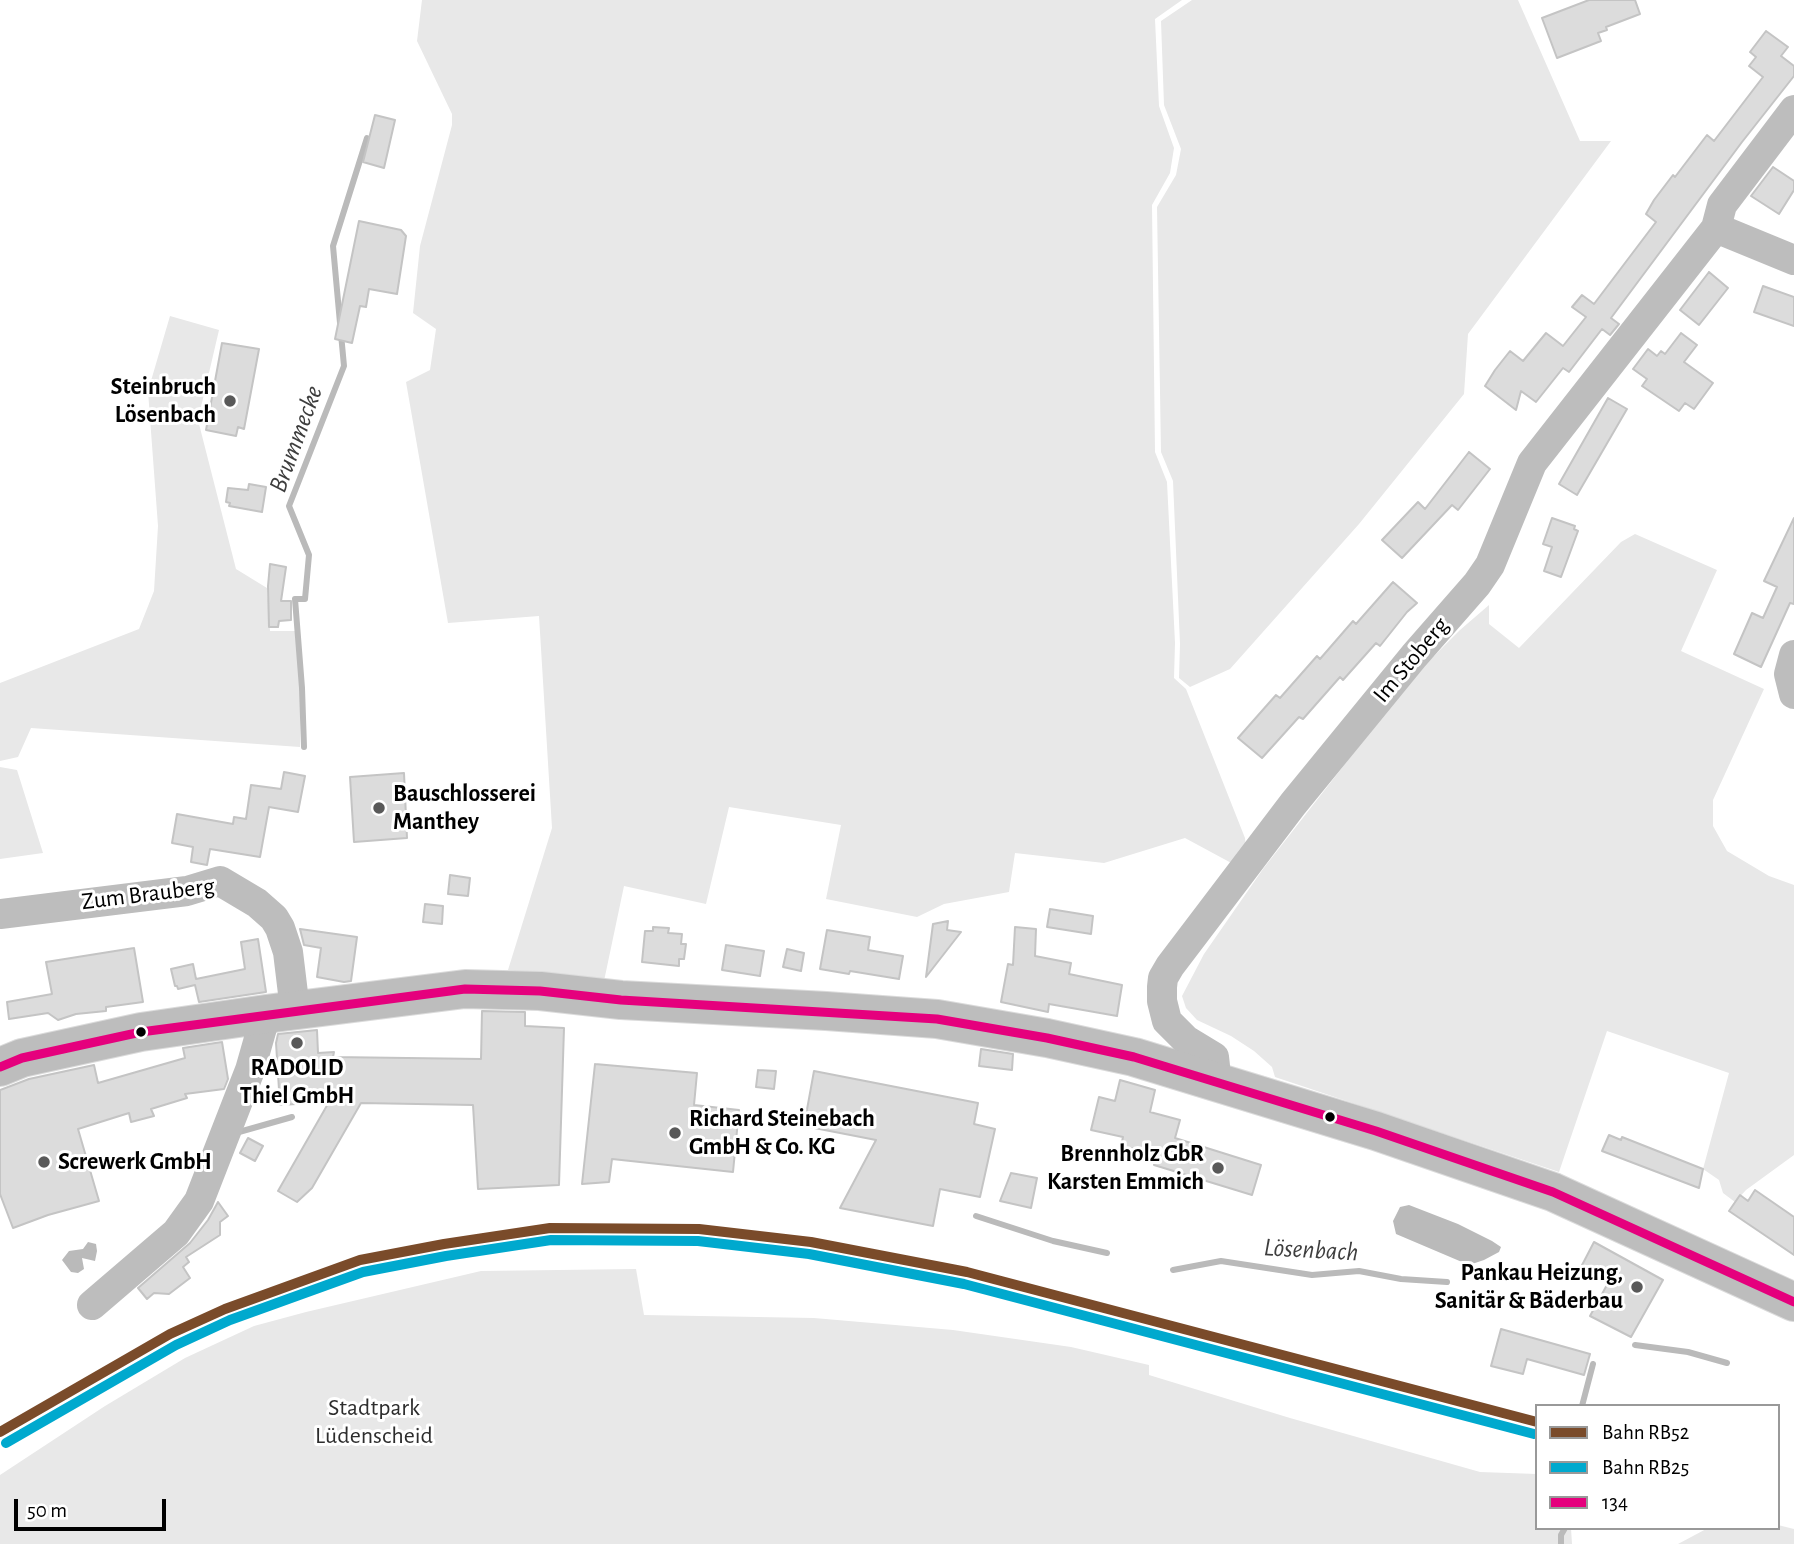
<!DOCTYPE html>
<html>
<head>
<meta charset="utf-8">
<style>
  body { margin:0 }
  #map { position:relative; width:1794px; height:1544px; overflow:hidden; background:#fff; font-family:"Alegreya Sans",sans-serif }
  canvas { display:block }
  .legend { position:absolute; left:1535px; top:1404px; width:245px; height:126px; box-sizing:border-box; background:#fff; border:2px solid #999; margin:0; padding:9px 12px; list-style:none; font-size:21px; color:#000 }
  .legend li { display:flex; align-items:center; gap:14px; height:35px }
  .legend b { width:35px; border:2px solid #999 }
  .scale { position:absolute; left:14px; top:1499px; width:152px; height:32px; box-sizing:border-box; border:4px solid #000; border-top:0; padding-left:9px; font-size:21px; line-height:24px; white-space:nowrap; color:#000; -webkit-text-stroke:5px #fff; paint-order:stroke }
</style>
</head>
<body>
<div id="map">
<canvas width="1794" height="1544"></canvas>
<ul class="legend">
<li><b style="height:9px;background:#7a4b2a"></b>Bahn RB52</li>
<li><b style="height:9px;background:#00a9ce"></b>Bahn RB25</li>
<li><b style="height:9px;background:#e5007d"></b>134</li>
</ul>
<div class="scale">50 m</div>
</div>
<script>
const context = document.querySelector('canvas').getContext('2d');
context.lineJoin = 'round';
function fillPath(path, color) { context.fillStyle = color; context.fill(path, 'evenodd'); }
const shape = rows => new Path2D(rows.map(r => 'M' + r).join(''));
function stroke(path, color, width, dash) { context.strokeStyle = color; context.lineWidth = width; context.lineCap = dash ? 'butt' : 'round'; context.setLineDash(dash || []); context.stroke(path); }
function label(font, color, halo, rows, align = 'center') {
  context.font = font + ' "Alegreya Sans",sans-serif'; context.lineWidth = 6; context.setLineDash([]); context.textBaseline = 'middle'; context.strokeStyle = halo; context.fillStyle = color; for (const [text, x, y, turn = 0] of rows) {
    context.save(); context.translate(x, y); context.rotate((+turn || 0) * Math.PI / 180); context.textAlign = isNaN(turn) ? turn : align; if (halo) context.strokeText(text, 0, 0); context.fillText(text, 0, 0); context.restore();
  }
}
const green = shape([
  [422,0,1182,0,1155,19,1159,106,1174,148,1170,173,1152,205,1155,452,1167,482,1175,643,1174,678,1186,689,1245,838,1246,849,1235,865,1185,838,1104,863,1015,853,1009,892,944,904,917,917,826,899,841,825,729,807,706,904,624,886,604,981,560,978,508,970,552,828,539,616,448,623,406,382,430,370,436,329,413,313,420,246,452,125,452,114,417,41],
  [1192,0,1518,0,1580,141,1611,141,1468,334,1464,394,1359,524,1230,669,1190,687,1179,678,1180,644,1173,481,1161,452,1157,207,1176,175,1181,149,1164,105,1161,21],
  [170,316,219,330,198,420,236,569,267,588,270,631,295,631,300,687,300,747,31,728,18,757,0,761,0,683,139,629,154,591,158,526,148,391],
  [1635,534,1717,570,1681,651,1764,689,1713,800,1713,826,1727,851,1769,876,1794,885,1794,1155,1746,1190,1735,1202,1723,1193,1719,1180,1703,1169,1729,1073,1607,1031,1559,1172,1275,1077,1272,1067,1254,1051,1231,1036,1197,1020,1186,1008,1182,996,1204,954,1263,869,1384,714,1422,668,1460,630,1489,605,1489,624,1519,648,1621,542],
  [0,767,17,770,43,853,0,859],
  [636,1269,644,1315,814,1318,953,1330,1071,1347,1149,1365,1149,1375,1290,1418,1480,1472,1537,1474,1537,1528,1571,1528,1572,1544,0,1544,0,1475,105,1406,185,1358,254,1326,306,1312,481,1271],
  [1778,1525,1794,1529,1794,1544,1678,1544,1708,1528,1778,1528]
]);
const water = shape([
  [1409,1205,1458,1224,1492,1241,1501,1247,1499,1252,1484,1260,1469,1265,1396,1234,1393,1221,1400,1207],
  [88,1242,96,1244,97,1251,95,1261,82,1258,84,1269,78,1273,71,1272,62,1260,69,1251,83,1249]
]);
const stream = shape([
  [340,323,333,246,367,138],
  [304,747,302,688,295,599,305,599,309,555,289,506,344,366,341,334],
  [239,1132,292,1117],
  [976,1216,1053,1241,1107,1253],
  [1173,1270,1221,1261,1312,1275,1359,1271,1401,1279,1447,1282],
  [1635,1345,1688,1352,1727,1363],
  [1582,1406,1593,1364],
  [1561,1544,1561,1535,1565,1528]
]);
const building = shape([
  [1589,0,1635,0,1640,14,1606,27,1607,30,1598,33,1601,41,1557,58,1542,18,1589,0],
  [1766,31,1788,47,1781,56,1794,66,1794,76,1742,142,1611,318,1619,324,1610,335,1602,329,1569,372,1563,368,1536,402,1521,391,1516,410,1485,386,1495,370,1510,351,1523,361,1546,333,1563,346,1586,317,1572,307,1582,295,1594,304,1656,222,1646,214,1654,200,1673,175,1675,177,1707,135,1714,141,1763,77,1749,66,1756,57,1750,52,1766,31],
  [375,115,395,120,384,168,363,162,375,115],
  [1773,167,1794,181,1794,190,1779,214,1751,196,1773,167],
  [359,221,401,230,406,236,397,294,369,289,366,307,360,306,352,343,335,339,359,221],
  [1709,272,1728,288,1699,325,1680,310,1709,272],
  [1763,286,1794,297,1794,326,1754,312,1763,286],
  [1681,333,1697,345,1684,362,1713,383,1694,409,1685,403,1679,411,1642,386,1647,379,1633,369,1648,349,1657,356,1661,351,1665,354,1681,333],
  [222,343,259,349,244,429,238,427,236,436,206,430,222,343],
  [1608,398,1627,409,1577,495,1559,484,1608,398],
  [1469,452,1490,469,1458,510,1452,505,1402,558,1382,540,1418,502,1425,509,1469,452],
  [249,484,266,487,262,512,229,506,230,503,226,502,228,488,248,490,249,484],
  [1552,518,1575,526,1574,529,1578,531,1561,577,1544,571,1552,547,1543,544,1552,518],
  [1794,518,1794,604,1790,603,1761,667,1734,654,1752,613,1763,618,1777,587,1764,581,1794,518],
  [270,564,286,567,281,601,291,601,291,620,279,621,278,627,269,627,268,586,270,564],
  [1393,582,1417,603,1407,612,1380,646,1376,643,1343,680,1340,677,1303,719,1299,717,1262,758,1238,738,1276,695,1280,698,1317,656,1320,659,1353,621,1356,624,1393,582],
  [284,772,305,776,298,812,269,807,260,857,210,849,207,865,191,862,193,847,172,843,177,814,233,824,234,817,246,819,251,785,281,789,284,772],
  [404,773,407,838,354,842,350,777,404,773],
  [450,875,470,878,468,896,448,894,450,875],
  [425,904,443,906,442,924,423,922,425,904],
  [1050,909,1093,916,1091,934,1047,927,1050,909],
  [948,921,947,930,961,932,926,977,933,924,948,921],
  [653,927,669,928,668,933,682,934,681,944,686,944,684,959,679,959,679,966,642,962,645,931,653,931,653,927],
  [1015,927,1036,929,1035,956,1071,963,1069,974,1122,985,1117,1016,1049,1004,1048,1012,1001,1002,1008,964,1013,965,1015,927],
  [300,929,357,937,351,981,344,982,317,977,321,948,304,945,300,929],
  [827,930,870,937,868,950,903,956,899,979,850,971,849,974,820,969,827,930],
  [258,939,266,992,199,1002,195,985,178,989,177,986,175,986,171,969,193,964,196,979,245,969,241,942,258,939],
  [726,945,764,951,760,976,722,970,726,945],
  [134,948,143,1002,106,1007,106,1011,76,1014,58,1020,48,1013,9,1019,7,1002,52,994,46,962,134,948],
  [787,949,804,953,801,971,783,967,787,949],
  [482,1011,525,1012,525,1026,564,1028,559,1185,478,1189,473,1105,361,1103,312,1188,297,1202,278,1191,329,1102,280,1105,276,1043,278,1034,317,1030,318,1053,334,1052,333,1057,481,1059,482,1011],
  [222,1042,228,1079,224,1089,185,1094,187,1098,151,1109,154,1116,131,1122,129,1113,78,1129,99,1201,48,1215,13,1228,0,1194,0,1090,29,1079,94,1065,98,1083,185,1058,183,1048,222,1042],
  [981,1049,1013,1054,1012,1070,979,1066,981,1049],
  [595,1064,697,1073,694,1105,739,1110,733,1172,612,1159,609,1182,582,1184,595,1064],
  [758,1070,776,1071,774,1089,756,1087,758,1070],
  [814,1071,978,1103,974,1124,995,1129,980,1197,940,1189,933,1226,840,1208,876,1140,804,1126,814,1071],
  [1120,1080,1155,1090,1150,1112,1180,1120,1175,1138,1261,1165,1252,1195,1154,1165,1155,1153,1121,1146,1123,1137,1091,1130,1099,1097,1115,1101,1120,1080],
  [1609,1135,1621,1140,1622,1137,1703,1169,1699,1188,1602,1151,1609,1135],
  [248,1138,263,1146,255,1161,240,1153,248,1138],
  [1011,1173,1037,1178,1031,1208,1000,1201,1011,1173],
  [1755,1190,1794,1217,1794,1255,1729,1211,1740,1195,1748,1201,1755,1190],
  [218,1202,228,1216,220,1222,220,1235,186,1257,189,1262,183,1267,190,1278,169,1294,154,1293,147,1299,138,1288,190,1243,208,1220,218,1202],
  [1594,1242,1663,1280,1631,1337,1590,1316,1608,1283,1580,1269,1594,1242],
  [1501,1329,1590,1354,1584,1375,1527,1359,1523,1374,1491,1366,1501,1329]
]);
const minor = shape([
  [1716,228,1722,205,1794,110],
  [1794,655,1789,674,1794,694],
  [0,914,187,891,220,881,257,903,274,918,280,928,288,952,295,1010],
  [1212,1082,1215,1066,1214,1057,1186,1040,1167,1021,1162,1001,1162,987,1163,978,1170,966,1293,804,1414,656,1477,584,1490,565,1532,463,1716,228,1794,260],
  [92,1305,176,1233,199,1201,250,1070,266,1014]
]);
const major = shape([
  [0,1067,22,1058,141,1032,266,1014,465,989,540,991,621,1000,826,1011,937,1019,1047,1038,1134,1057,1376,1131,1553,1192,1794,1302]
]);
const bus1 = shape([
  [0,1067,22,1058,141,1032,465,989,540,991,621,1000,937,1019,1047,1038,1134,1057,1376,1131,1553,1192,1794,1302]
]);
const rail1 = shape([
  [0,1432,170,1334,225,1309,360,1260,444,1244,550,1228,699,1229,811,1242,967,1272,1537,1422]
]);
const rail2 = shape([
  [6,1443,176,1345,230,1320,363,1272,446,1256,551,1240,698,1241,809,1254,964,1284,1534,1434]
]);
const markers = [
  [230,401,7,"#595959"],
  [379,808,7,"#595959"],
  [141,1032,6,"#000"],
  [297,1043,7,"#595959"],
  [1330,1117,6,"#000"],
  [675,1133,7,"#595959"],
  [44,1162,7,"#595959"],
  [1218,1168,7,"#595959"],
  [1637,1287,7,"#595959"]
];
const poiNames = [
  ["Steinbruch",216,387],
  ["Lösenbach",216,415],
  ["Bauschlosserei",393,794,"left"],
  ["Manthey",393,822,"left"],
  ["RADOLID",297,1068,"center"],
  ["Thiel GmbH",297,1096,"center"],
  ["Richard Steinebach",689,1119,"left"],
  ["GmbH & Co. KG",689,1147,"left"],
  ["Brennholz GbR",1204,1154],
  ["Karsten Emmich",1204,1182],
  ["Screwerk GmbH",58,1162,"left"],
  ["Pankau Heizung,",1623,1273],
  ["Sanitär & Bäderbau",1623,1301]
];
const streetNames = [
  ["Im Stoberg",1411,660,-50],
  ["Zum Brauberg",148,894,-7]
];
const parkNames = [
  ["Stadtpark",374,1408],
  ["Lüdenscheid",374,1436]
];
const waterNames = [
  ["Brummecke",296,439,-70],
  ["Lösenbach",1311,1250,3]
];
fillPath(green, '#e8e8e8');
fillPath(water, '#bababa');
stroke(stream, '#bababa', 6);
fillPath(building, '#dcdcdc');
stroke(building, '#c4c4c4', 2);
stroke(major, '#dbdbdb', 40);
stroke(minor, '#bdbdbd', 30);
stroke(major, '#bdbdbd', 38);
stroke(bus1, '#e5007d', 9);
stroke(rail1, '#7a4b2a', 10);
stroke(rail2, '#00a9ce', 10);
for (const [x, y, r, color] of markers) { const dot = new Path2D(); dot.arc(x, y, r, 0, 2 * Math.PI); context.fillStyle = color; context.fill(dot); stroke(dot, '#fff', 2.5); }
label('bold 24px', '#000', '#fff', poiNames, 'right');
label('24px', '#000', '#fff', streetNames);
label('24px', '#2d2d2d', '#fff', parkNames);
label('italic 26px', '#3e3e3e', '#fff', waterNames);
</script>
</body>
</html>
